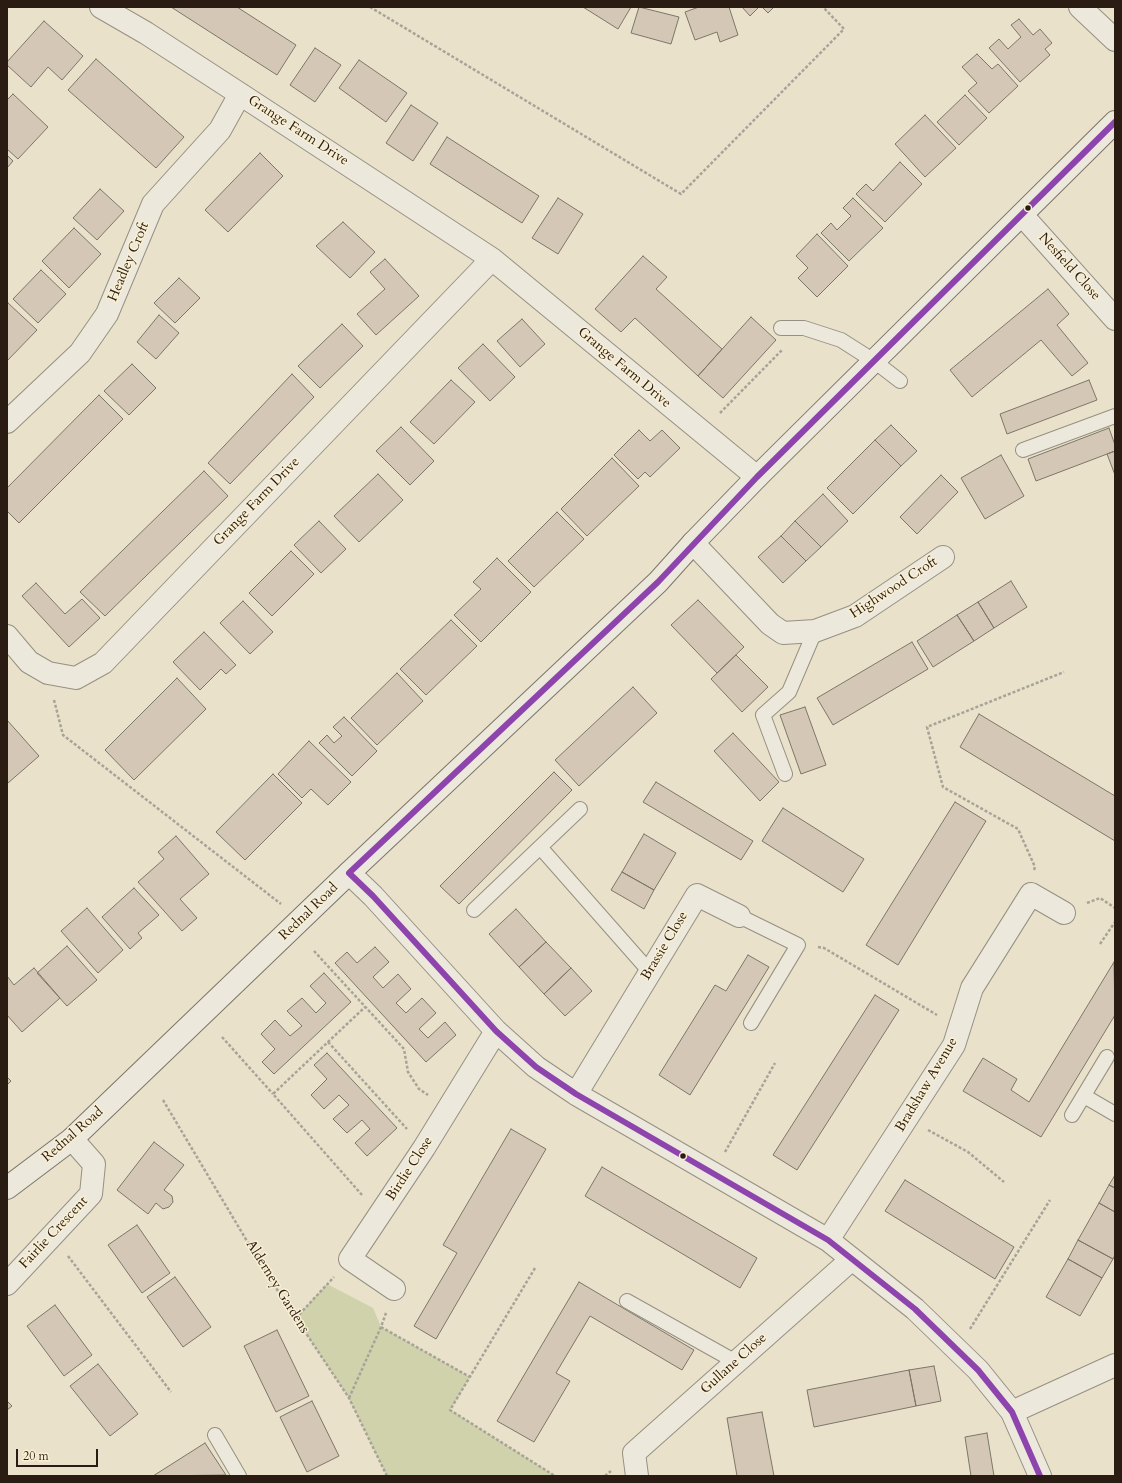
<!DOCTYPE html>
<html>
<head>
<meta charset="utf-8">
<style>
  body { margin:0 }
  #map { position:relative; width:1122px; height:1483px; overflow:hidden; background:#e9e1c9; font-family:Cardo,serif }
  canvas { display:block }
  .frame { position:absolute; inset:0; border:8px solid #2a1c13; pointer-events:none }
  .scale { position:absolute; left:16px; top:1449px; width:82px; height:18px; box-sizing:border-box; border:2px solid #2a1c13; border-top:0; padding-left:5px; font-size:12px; line-height:14px; white-space:nowrap; color:#2a1c13; -webkit-text-stroke:3px #f9efd3; paint-order:stroke }
</style>
</head>
<body>
<div id="map">
<canvas width="1122" height="1483"></canvas>
<div class="frame"></div>
<div class="scale">20 m</div>
</div>
<script>
const context = document.querySelector('canvas').getContext('2d');
context.lineJoin = 'round';
function fillPath(path, color) { context.fillStyle = color; context.fill(path, 'evenodd'); }
const shape = rows => new Path2D(rows.map(r => 'M' + r).join(''));
function stroke(path, color, width, dash) { context.strokeStyle = color; context.lineWidth = width; context.lineCap = dash ? 'butt' : 'round'; context.setLineDash(dash || []); context.stroke(path); }
function label(font, color, halo, rows, align = 'center') {
  context.font = font + ' Cardo,serif'; context.lineWidth = 3; context.setLineDash([]); context.textBaseline = 'middle'; context.strokeStyle = halo; context.fillStyle = color; for (const [text, x, y, turn = 0] of rows) {
    context.save(); context.translate(x, y); context.rotate((+turn || 0) * Math.PI / 180); context.textAlign = isNaN(turn) ? turn : align; if (halo) context.strokeText(text, 0, 0); context.fillText(text, 0, 0); context.restore();
  }
}
const green = shape([
  [327,1284,373,1308,381,1327,470,1377,450,1410,555,1476,387,1476,349,1398,296,1318]
]);
const building = shape([
  [171,7,237,7,296,45,277,75,171,7],
  [583,7,631,7,618,29,583,7],
  [639,7,679,17,671,44,631,33,639,7],
  [699,7,729,7,738,35,720,42,717,32,695,40,685,12,699,7],
  [742,7,759,7,750,16,742,7],
  [762,7,774,7,768,13,762,7],
  [1019,19,1033,35,1040,29,1052,43,1045,49,1050,55,1020,82,989,48,999,39,1008,49,1021,37,1011,25,1019,19],
  [44,21,83,56,62,80,48,67,31,87,7,65,7,62,44,21],
  [315,48,341,65,315,102,290,85,315,48],
  [977,54,992,69,998,64,1018,86,989,113,968,91,977,83,962,67,977,54],
  [96,59,184,137,156,168,68,90,96,59],
  [359,60,407,93,386,122,339,88,359,60],
  [13,94,48,127,18,159,7,149,7,100,13,94],
  [965,95,987,118,959,145,937,122,965,95],
  [411,105,438,123,413,161,386,143,411,105],
  [925,115,956,148,925,177,895,144,925,115],
  [447,137,539,196,522,223,430,164,447,137],
  [260,153,283,176,228,232,205,210,260,153],
  [7,155,13,161,7,168,7,155],
  [900,162,922,184,885,222,856,194,866,184,873,191,900,162],
  [100,189,124,211,97,240,73,218,100,189],
  [558,198,583,214,558,254,532,238,558,198],
  [853,198,883,228,849,261,821,233,831,223,837,230,851,216,843,208,853,198],
  [343,222,375,252,350,278,316,246,343,222],
  [74,228,101,254,69,288,42,261,74,228],
  [817,234,848,266,817,297,798,278,808,268,796,256,817,234],
  [643,256,667,277,656,289,722,349,698,376,635,318,621,332,595,309,643,256],
  [385,259,419,296,376,335,357,314,385,289,370,272,385,259],
  [41,270,66,294,38,323,13,299,41,270],
  [179,278,200,298,175,323,154,303,179,278],
  [1048,289,1069,314,1057,325,1088,363,1072,376,1041,340,972,397,950,370,1048,289],
  [8,303,37,330,7,361,7,304,8,303],
  [159,315,179,333,156,359,137,342,159,315],
  [751,317,776,340,723,398,698,376,751,317],
  [522,319,545,344,520,367,497,341,522,319],
  [342,324,363,346,320,388,298,366,342,324],
  [483,344,515,377,490,401,458,368,483,344],
  [132,364,156,388,129,415,104,391,132,364],
  [292,374,314,397,230,484,208,463,292,374],
  [451,380,475,402,434,444,410,422,451,380],
  [1089,380,1097,400,1007,434,1000,414,1089,380],
  [99,395,123,419,19,523,7,511,7,488,99,395],
  [891,425,917,451,901,466,875,440,891,425],
  [401,427,434,461,410,485,376,451,401,427],
  [1109,428,1115,445,1115,451,1036,481,1028,459,1109,428],
  [639,430,650,441,662,430,680,448,650,477,645,472,638,479,614,455,639,430],
  [875,440,901,466,853,514,827,488,875,440],
  [1115,451,1115,475,1107,454,1115,451],
  [1001,455,1024,496,985,519,961,478,1001,455],
  [612,458,639,486,587,536,561,509,612,458],
  [204,471,228,496,105,616,80,592,204,471],
  [378,474,403,500,359,542,334,516,378,474],
  [941,475,958,492,917,534,900,517,941,475],
  [823,494,848,521,821,547,795,521,823,494],
  [557,512,584,539,534,587,508,561,557,512],
  [319,521,346,549,321,573,294,545,319,521],
  [795,521,821,547,806,561,781,536,795,521],
  [781,536,806,561,783,583,758,557,781,536],
  [291,551,314,574,272,616,249,593,291,551],
  [497,558,531,592,481,642,454,615,481,589,473,582,497,558],
  [1011,581,1027,607,994,628,978,602,1011,581],
  [36,583,65,614,82,599,100,618,69,647,22,596,36,583],
  [698,600,744,647,717,673,671,625,698,600],
  [243,601,273,632,250,654,220,623,243,601],
  [978,602,994,628,974,641,957,615,978,602],
  [957,615,974,641,933,667,917,641,957,615],
  [451,620,477,646,426,695,400,669,451,620],
  [204,632,236,665,226,674,221,669,200,690,173,662,204,632],
  [912,642,928,669,833,725,817,698,912,642],
  [736,655,768,687,742,712,711,679,736,655],
  [397,673,423,701,377,745,351,718,397,673],
  [177,678,206,709,134,780,105,750,177,678],
  [633,687,657,713,579,786,555,760,633,687],
  [805,707,826,765,801,774,780,715,805,707],
  [979,714,1115,796,1115,841,960,747,979,714],
  [344,717,377,751,352,776,319,743,327,735,334,743,342,736,333,727,344,717],
  [7,720,39,756,8,783,7,782,7,720],
  [733,733,779,782,760,801,714,751,733,733],
  [309,741,351,782,328,805,311,789,302,798,278,774,309,741],
  [554,772,572,790,459,904,440,886,554,772],
  [273,774,302,803,245,860,216,832,273,774],
  [656,782,753,841,741,860,643,802,656,782],
  [955,802,986,821,898,965,866,945,955,802],
  [783,808,864,859,843,892,762,841,783,808],
  [644,834,676,853,654,890,622,872,644,834],
  [176,836,209,874,180,899,197,918,182,931,138,882,164,859,158,852,176,836],
  [622,872,654,890,644,909,611,890,622,872],
  [134,888,159,915,138,933,142,938,130,949,102,917,134,888],
  [87,908,123,950,98,973,61,931,87,908],
  [516,909,546,942,519,967,489,934,516,909],
  [546,942,571,968,544,994,519,967,546,942],
  [67,946,97,980,67,1006,37,973,67,946],
  [375,947,389,962,373,977,383,988,398,974,411,989,396,1003,406,1013,422,998,436,1013,419,1029,428,1038,445,1022,456,1035,426,1062,335,963,347,952,357,963,375,947],
  [748,955,769,967,690,1095,659,1075,715,985,726,991,748,955],
  [1114,962,1115,1015,1041,1137,963,1091,983,1058,1017,1079,1011,1090,1029,1102,1114,962],
  [34,968,60,998,22,1032,7,1015,7,976,14,985,34,968],
  [571,968,592,991,565,1016,544,994,571,968],
  [324,973,351,1002,274,1074,262,1062,275,1049,261,1034,275,1020,290,1036,302,1026,287,1011,302,998,316,1013,326,1003,310,986,324,973],
  [875,995,899,1010,797,1170,773,1155,875,995],
  [327,1053,397,1128,367,1156,355,1143,370,1129,362,1120,347,1133,333,1119,349,1105,339,1095,324,1109,311,1095,327,1079,314,1065,327,1053],
  [7,1077,11,1081,7,1085,7,1077],
  [511,1129,546,1149,436,1339,414,1326,457,1253,443,1245,511,1129],
  [154,1142,184,1165,164,1190,172,1196,173,1202,169,1207,163,1209,156,1203,148,1214,117,1190,154,1142],
  [602,1167,757,1258,740,1288,585,1196,602,1167],
  [1115,1175,1115,1188,1109,1185,1115,1175],
  [905,1180,1014,1247,995,1279,885,1211,905,1180],
  [1109,1185,1115,1188,1115,1212,1099,1203,1109,1185],
  [1099,1203,1115,1212,1115,1255,1113,1259,1078,1240,1099,1203],
  [137,1225,170,1273,142,1293,108,1245,137,1225],
  [1078,1240,1113,1259,1102,1278,1068,1259,1078,1240],
  [1068,1259,1102,1278,1080,1316,1046,1297,1068,1259],
  [175,1277,211,1327,183,1347,147,1297,175,1277],
  [579,1282,694,1350,682,1370,590,1316,556,1373,570,1381,534,1442,497,1421,579,1282],
  [55,1305,92,1355,64,1376,27,1326,55,1305],
  [277,1330,309,1396,276,1412,244,1346,277,1330],
  [98,1364,138,1414,110,1436,70,1386,98,1364],
  [934,1366,941,1401,916,1406,909,1370,934,1366],
  [909,1370,916,1406,814,1427,807,1390,909,1370],
  [7,1401,12,1406,7,1410,7,1401],
  [312,1401,339,1456,307,1472,280,1417,312,1401],
  [762,1412,774,1476,737,1476,727,1418,762,1412],
  [987,1433,994,1476,971,1476,965,1437,987,1433],
  [205,1443,226,1475,153,1476,205,1443]
]);
const path = shape([
  [370,7,681,194,844,29,823,7],
  [720,413,782,350],
  [54,700,63,735,281,904],
  [1034,870,1035,867,1018,829,943,787,927,727,1064,672],
  [1087,903,1100,898,1115,908],
  [1100,944,1115,922],
  [818,947,824,948,937,1015],
  [314,951,404,1049,408,1072,419,1089,428,1095],
  [222,1037,273,1094],
  [328,1042,407,1129],
  [163,1100,266,1273,349,1398,387,1476],
  [928,1130,968,1152,1004,1182],
  [725,1152,775,1063],
  [362,1195,273,1094,365,1007],
  [68,1256,171,1392],
  [535,1268,450,1410,555,1476],
  [296,1318,334,1277],
  [381,1327,470,1377],
  [970,1329,1050,1200],
  [349,1398,381,1327,386,1313],
  [605,1476,611,1471]
]);
const lane = shape([
  [781,328,804,328,841,340,874,361,900,381],
  [1023,450,1115,416],
  [785,774,763,715,789,692,815,631],
  [540,847,650,972],
  [474,910,580,809],
  [739,916,798,945,751,1023],
  [1084,1096,1115,1114],
  [1072,1115,1107,1057],
  [627,1301,736,1362],
  [215,1435,239,1476]
]);
const street = shape([
  [101,7,146,33,240,94,492,259,757,477],
  [1080,7,1115,40],
  [1022,215,1115,319],
  [7,422,80,353,107,314,153,204,220,130,240,94],
  [693,543,770,624,783,633,815,631,855,616,943,557],
  [7,636,29,662,48,673,76,678,103,663,492,259],
  [349,873,373,896,496,1031,536,1067,576,1094,828,1240,915,1309,978,1370,1012,1412,1040,1476],
  [576,1094,697,895,739,916],
  [828,1240,954,1045,972,988,1031,894,1064,913],
  [7,1284,91,1194,94,1164,72,1139],
  [394,1289,350,1259,424,1148,496,1031],
  [1012,1412,1115,1365],
  [637,1476,634,1453,852,1259]
]);
const secondary = shape([
  [7,1188,72,1139,349,873,658,582,693,543,757,477,1115,122]
]);
const bus1 = shape([
  [1040,1476,1012,1412,978,1370,915,1309,828,1240,576,1094,536,1067,496,1031,373,896,349,873,658,582,757,477,1115,122]
]);
const markers = [
  [1028,208,3.5,"#2a1c13"],
  [683,1156,3.5,"#2a1c13"]
];
const streetNames = [
  ["Grange Farm Drive",298,131,33],
  ["Headley Croft",129,262,-67],
  ["Nesfield Close",1069,267,48],
  ["Grange Farm Drive",624,368,40],
  ["Grange Farm Drive",257,502,-46],
  ["Highwood Croft",894,588,-33],
  ["Rednal Road",309,912,-44],
  ["Brassie Close",665,946,-59],
  ["Bradshaw Avenue",927,1085,-59],
  ["Rednal Road",73,1135,-41],
  ["Birdie Close",410,1169,-57],
  ["Fairlie Crescent",54,1233,-47],
  ["Alderney Gardens",277,1287,58],
  ["Gullane Close",734,1364,-42]
];
fillPath(green, '#cfd2ab');
fillPath(building, '#d5c7b6');
stroke(building, '#7c7669', 1);
stroke(lane, '#969082', 16);
stroke(street, '#969082', 24);
stroke(secondary, '#7c7669', 24);
stroke(path, '#a8a399', 2.5, [3, 2]);
stroke(lane, '#ece8dc', 14);
stroke(street, '#ece8dc', 22);
stroke(secondary, '#ece8dc', 22);
stroke(bus1, '#8e44ad', 6);
for (const [x, y, r, color] of markers) { const dot = new Path2D(); dot.arc(x, y, r, 0, 2 * Math.PI); context.fillStyle = color; context.fill(dot); stroke(dot, '#f9efd3', 1.5); }
label('14px', '#2a1c13', '#f9efd3', streetNames);
</script>
</body>
</html>
